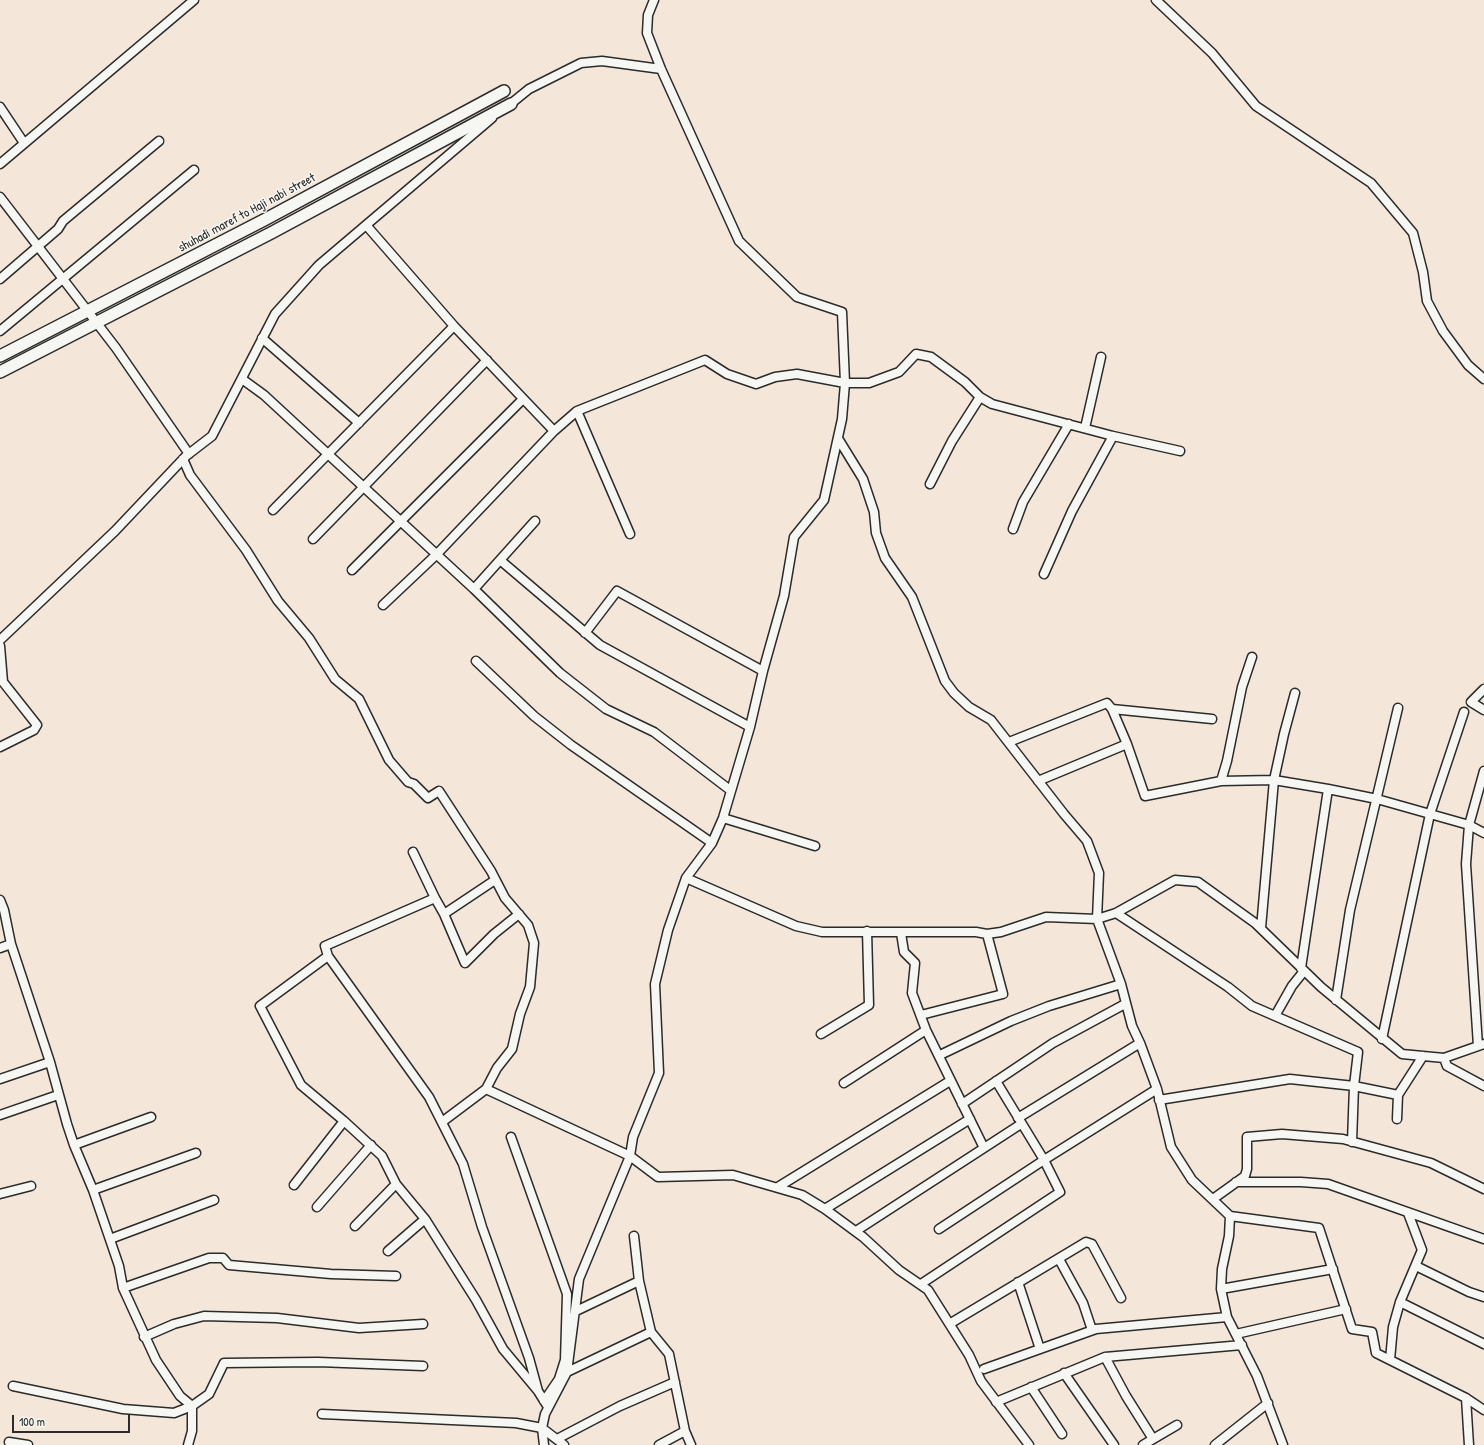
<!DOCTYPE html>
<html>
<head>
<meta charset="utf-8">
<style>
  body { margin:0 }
  #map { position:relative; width:1484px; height:1445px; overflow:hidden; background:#f4e6d9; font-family:"Patrick Hand",sans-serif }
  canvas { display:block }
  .scale { position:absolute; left:12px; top:1415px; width:118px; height:18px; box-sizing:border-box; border:2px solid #2b2b2b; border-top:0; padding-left:5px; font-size:12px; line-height:14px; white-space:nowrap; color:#2b2b2b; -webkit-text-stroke:3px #f6f6f2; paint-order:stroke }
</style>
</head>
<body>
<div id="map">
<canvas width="1484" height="1445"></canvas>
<div class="scale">100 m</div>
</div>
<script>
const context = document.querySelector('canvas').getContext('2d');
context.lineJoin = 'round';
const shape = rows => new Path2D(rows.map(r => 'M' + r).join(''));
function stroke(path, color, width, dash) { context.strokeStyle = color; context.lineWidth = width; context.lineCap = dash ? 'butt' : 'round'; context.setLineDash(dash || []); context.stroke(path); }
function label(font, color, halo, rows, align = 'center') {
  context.font = font + ' "Patrick Hand",sans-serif'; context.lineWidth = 3; context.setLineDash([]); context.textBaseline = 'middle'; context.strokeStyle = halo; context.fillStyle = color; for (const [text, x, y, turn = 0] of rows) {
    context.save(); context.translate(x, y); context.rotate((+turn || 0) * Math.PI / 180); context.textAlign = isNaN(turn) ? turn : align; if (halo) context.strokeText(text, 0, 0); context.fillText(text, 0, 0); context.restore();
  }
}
const street = shape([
  [1156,0,1212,53,1256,106,1371,183,1413,233,1423,272,1427,301,1443,331,1468,365,1484,379],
  [508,106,529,89,581,63,602,61,661,69],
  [0,107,24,143],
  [0,164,194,0],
  [0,197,116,348,189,454],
  [366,225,454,326,554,431],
  [0,279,58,229,63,221,159,141],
  [0,331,194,170],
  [262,338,359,423],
  [242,379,264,395,474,589,560,673,606,709,654,732,730,790],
  [577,411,630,534],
  [1085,428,1101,357],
  [839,440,863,479,874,512,876,533,885,558,912,597,945,681,954,693,969,707,991,720,1064,814,1087,841,1099,873,1097,919,1121,984,1132,1026,1140,1043,1157,1089,1171,1147,1192,1180,1230,1216,1229,1236,1222,1269,1221,1289,1227,1317,1257,1376,1283,1445],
  [183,459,190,475,246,550,278,601,309,638,335,679,359,699,389,760,408,782,414,784,428,798,439,791,491,871,505,898,528,925,534,943,530,987,520,1014,512,1049,497,1068,486,1089,442,1122],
  [930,484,952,441,980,397],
  [273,510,454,326],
  [1013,529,1023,502,1069,424],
  [313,539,487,360],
  [500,560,535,521],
  [352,570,523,399],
  [1044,574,1072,511,1113,436],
  [474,589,500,560,600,645,750,727],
  [383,605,436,555,554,431,577,411,705,360,727,374,756,384,775,377,797,374,845,383,869,383,899,372,916,354,931,357,965,382,980,397,992,404,1113,436,1180,451],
  [585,633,617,591,763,671],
  [0,640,115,531,186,456,212,436,275,314,319,265,492,118],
  [0,646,3,682,37,725,34,730,0,747],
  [476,661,534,716,571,745,712,843],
  [1484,689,1471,702,1484,710],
  [1112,709,1212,719],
  [1009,742,1107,703,1112,709,1127,744,1145,796,1221,781,1274,780,1328,789,1377,799,1469,825,1484,833],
  [1038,781,1127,744],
  [1221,781,1227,761,1242,687,1252,657],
  [723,818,815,846],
  [413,852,435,898,444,914,465,963,494,934,519,914],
  [686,878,796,926,822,932,976,932,987,934,1001,932,1046,917,1097,919,1116,913,1175,880,1198,882,1255,923,1321,987,1402,1054,1444,1058,1447,1066,1484,1086],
  [435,898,325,946,328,956,429,1097,463,1164,482,1227,529,1358,538,1391],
  [0,900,4,910,11,944,50,1062,67,1124,74,1145,93,1190,119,1266,123,1288,156,1360,180,1396,192,1406,192,1431,188,1445],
  [1116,913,1228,987,1252,1006,1358,1052,1354,1086,1352,1142],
  [444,914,495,880],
  [1261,928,1274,780,1284,734,1295,693],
  [901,933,904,952,915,963,912,993,926,1030,984,1148],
  [0,948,11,944],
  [328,956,260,1006,301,1085,344,1121,382,1156,396,1184,425,1219,476,1300,503,1349,538,1391,548,1407],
  [1301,968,1328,789],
  [1336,1000,1350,910,1398,708],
  [921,1015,1003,994,987,934],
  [1275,1016,1292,986,1304,971],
  [821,1034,869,1005,867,931],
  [1382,1039,1430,814,1464,712],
  [1478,1046,1466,864,1469,825,1484,771],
  [940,1055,1011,1021,1049,1006,1121,984],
  [1444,1058,1484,1044],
  [0,1079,50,1062],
  [844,1083,926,1030],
  [486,1089,630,1156,658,1177,733,1175,802,1195,825,1209,863,1237,899,1270,928,1290,969,1355,981,1381,1029,1445],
  [1159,1100,1290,1079,1354,1086,1398,1095],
  [962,1104,1053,1043,1125,1004],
  [0,1115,58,1095],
  [1018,1118,1140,1043],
  [1397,1119,1398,1095,1423,1056],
  [511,1137,567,1294,565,1360,559,1379,544,1401],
  [74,1145,151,1117],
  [1236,1182,1301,1182,1328,1184,1484,1239],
  [294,1185,344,1121],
  [778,1187,950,1081],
  [93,1190,196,1153],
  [0,1194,31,1186],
  [1213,1199,1245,1176,1247,1169,1247,1137,1282,1134,1343,1139,1431,1163,1484,1189],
  [317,1207,371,1145],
  [825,1209,970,1119],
  [1230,1216,1319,1228,1352,1329,1372,1332,1376,1353,1466,1398,1484,1410],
  [355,1226,396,1184],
  [939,1229,1044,1160,1157,1089],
  [856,1231,1021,1124],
  [634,1236,639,1281,651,1332,669,1354,685,1431,691,1445],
  [110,1239,214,1200],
  [388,1251,425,1219],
  [1060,1261,1083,1303,1092,1330],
  [1416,1266,1469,1292,1484,1297],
  [1018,1282,1040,1349],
  [921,1284,1060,1192,1044,1160,996,1081],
  [123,1288,209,1258,223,1258,229,1265,331,1274,396,1276],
  [1221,1289,1333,1269],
  [1400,1302,1484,1344],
  [576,1311,639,1281],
  [951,1323,1086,1242,1092,1244,1121,1298],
  [1236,1334,1346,1309],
  [144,1337,174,1324,204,1316,277,1318,359,1328,423,1324],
  [1105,1357,1126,1396,1153,1439],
  [1390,1360,1393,1327,1400,1302,1422,1250,1408,1213],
  [984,1369,1096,1329,1227,1317],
  [567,1372,651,1332],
  [1064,1373,1114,1445],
  [13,1386,123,1409,174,1413,192,1406,209,1394,224,1363,318,1362,423,1366],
  [1031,1387,1062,1434],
  [1466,1398,1469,1445],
  [996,1402,1105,1357,1242,1345],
  [322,1414,516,1423,542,1428,564,1445],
  [557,1439,620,1406,675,1382],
  [9,1442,28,1445],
  [544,1445,542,1428,545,1414,567,1372,579,1279,630,1156,633,1137,659,1073,655,984,668,930,686,878,712,843,723,818,750,727,763,671,784,596,794,537,824,500,842,419,845,383,842,312,797,297,739,241,661,69,647,33,648,15,654,0],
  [659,1445,685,1431],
  [1143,1445,1177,1425],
  [1215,1445,1268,1403]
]);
const secondary = shape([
  [0,356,264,220,504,91],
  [0,372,271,233,511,104]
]);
const streetNames = [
  ["shuhadi maref to Haji nabi street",247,213,-28]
];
stroke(street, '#2b2b2b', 11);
stroke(secondary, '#2b2b2b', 14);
stroke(street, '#f6f6f2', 8);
stroke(secondary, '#f6f6f2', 11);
label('13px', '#2b2b2b', '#f6f6f2', streetNames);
</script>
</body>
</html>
